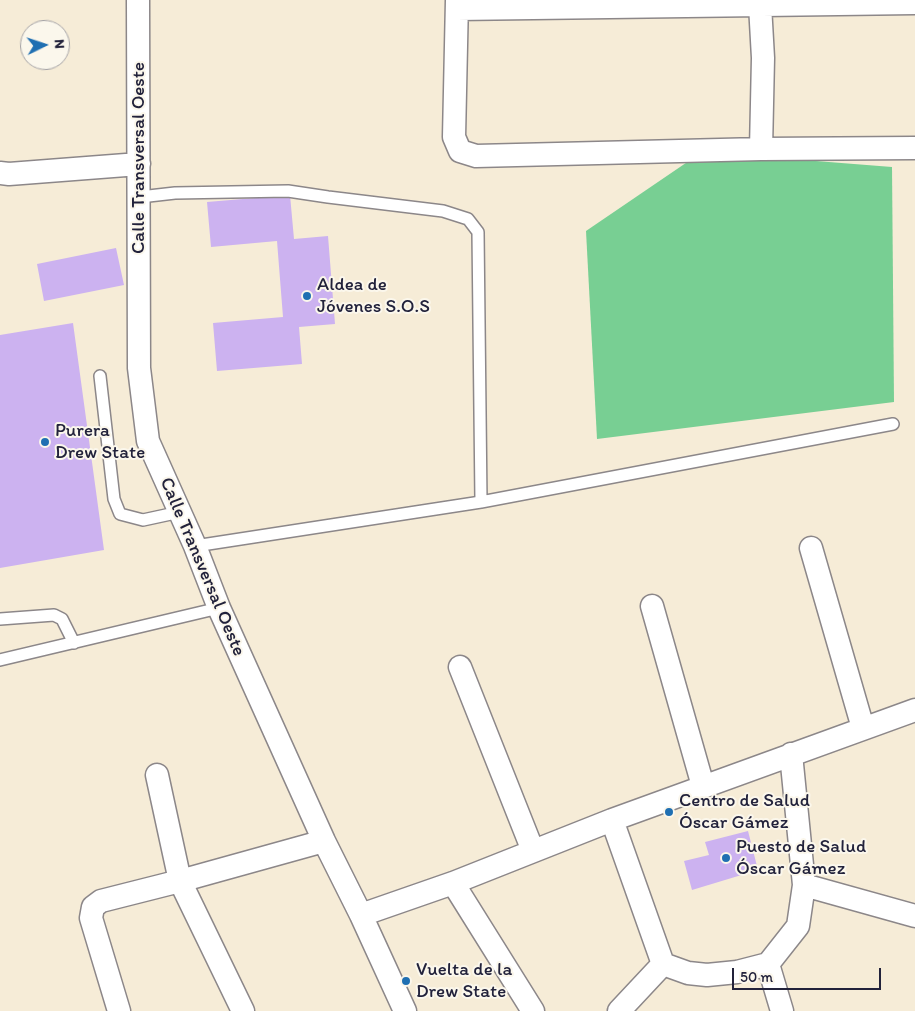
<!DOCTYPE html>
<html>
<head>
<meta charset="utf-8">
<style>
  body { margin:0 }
  #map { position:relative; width:915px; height:1011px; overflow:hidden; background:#f6ecd7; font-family:Itim,sans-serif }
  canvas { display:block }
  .north { position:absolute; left:20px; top:20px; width:50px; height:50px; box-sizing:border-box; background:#fbf7ec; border:1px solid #a4a2a5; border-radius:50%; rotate:86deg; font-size:14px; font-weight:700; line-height:20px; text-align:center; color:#22223b }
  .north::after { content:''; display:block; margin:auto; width:18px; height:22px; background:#1f6fb2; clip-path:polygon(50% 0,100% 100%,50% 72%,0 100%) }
  .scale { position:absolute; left:732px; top:968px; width:149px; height:22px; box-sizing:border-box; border:2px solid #22223b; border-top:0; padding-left:6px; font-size:15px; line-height:18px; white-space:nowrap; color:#22223b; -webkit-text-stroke:4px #fbf7ec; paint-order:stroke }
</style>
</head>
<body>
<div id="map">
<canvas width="915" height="1011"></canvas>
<div class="north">N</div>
<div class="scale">50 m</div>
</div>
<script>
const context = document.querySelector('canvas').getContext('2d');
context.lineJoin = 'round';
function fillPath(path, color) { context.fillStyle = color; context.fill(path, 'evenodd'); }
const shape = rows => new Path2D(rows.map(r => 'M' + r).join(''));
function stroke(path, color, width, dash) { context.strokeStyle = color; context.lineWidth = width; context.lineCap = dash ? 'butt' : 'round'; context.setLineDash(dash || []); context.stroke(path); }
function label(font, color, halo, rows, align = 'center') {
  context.font = font + ' Itim,sans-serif'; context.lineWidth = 4; context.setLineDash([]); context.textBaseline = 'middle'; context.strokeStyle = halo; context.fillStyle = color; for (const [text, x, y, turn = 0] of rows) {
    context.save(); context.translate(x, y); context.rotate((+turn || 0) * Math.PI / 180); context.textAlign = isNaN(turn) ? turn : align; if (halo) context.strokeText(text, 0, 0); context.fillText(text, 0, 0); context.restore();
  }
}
const green = shape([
  [702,152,892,167,894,402,597,439,586,231]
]);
const building = shape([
  [290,195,294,239,328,236,335,324,299,327,302,364,217,371,213,323,283,317,277,241,211,247,207,202],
  [116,248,124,285,44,301,37,264],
  [73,323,104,550,0,568,0,335],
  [748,831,758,870,692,890,684,861,709,855,705,842]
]);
const service = shape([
  [140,197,175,193,288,191,328,197,443,211,468,219,478,232,481,502,195,546],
  [100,376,114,499,120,514,143,520,180,512],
  [481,502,893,424],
  [0,619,54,615,62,619,74,643],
  [0,660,219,608]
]);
const minor = shape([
  [138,0,139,368,148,441,195,546,219,608,324,841,361,915,405,1011],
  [457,0,454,137,460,151,476,156,761,149,915,148],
  [457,9,915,3],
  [761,149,763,58,760,5,762,0],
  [0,173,9,174,139,164],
  [811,548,863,728],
  [652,606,703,786],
  [460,667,533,851],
  [157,775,180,881,243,1011],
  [612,820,663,964,688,973,707,975,737,972,768,964,798,926,804,885,791,754],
  [453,883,533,1011],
  [804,885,915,916],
  [361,915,453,883,612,820,915,710],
  [768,964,782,1011],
  [119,1011,91,918,93,907,101,901,180,881,324,841],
  [619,1011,663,964]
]);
const markers = [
  [307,296,5,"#1f6fb2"],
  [45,442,5,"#1f6fb2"],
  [669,812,5,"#1f6fb2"],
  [726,858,5,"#1f6fb2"],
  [406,981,5,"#1f6fb2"]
];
const streetNames = [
  ["Calle Transversal Oeste",139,158,-90],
  ["Calle Transversal Oeste",202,567,67]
];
const poiNames = [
  ["Aldea de",317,285],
  ["Jóvenes S.O.S",317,307],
  ["Purera",55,431],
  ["Drew State",55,453],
  ["Centro de Salud",679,801],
  ["Óscar Gámez",679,823],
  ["Puesto de Salud",736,847],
  ["Óscar Gámez",736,869],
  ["Vuelta de la",416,970],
  ["Drew State",416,992]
];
fillPath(green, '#78cf93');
fillPath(building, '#ccb2f0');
stroke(service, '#8c8789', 14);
stroke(minor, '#8c8789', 25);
stroke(service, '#fff', 11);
stroke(minor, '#fff', 22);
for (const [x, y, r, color] of markers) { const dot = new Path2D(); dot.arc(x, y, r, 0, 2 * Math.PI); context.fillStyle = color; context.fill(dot); stroke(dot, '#fbf7ec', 2); }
label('19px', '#22223b', '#fbf7ec', streetNames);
label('19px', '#22223b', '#fbf7ec', poiNames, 'left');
</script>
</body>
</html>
